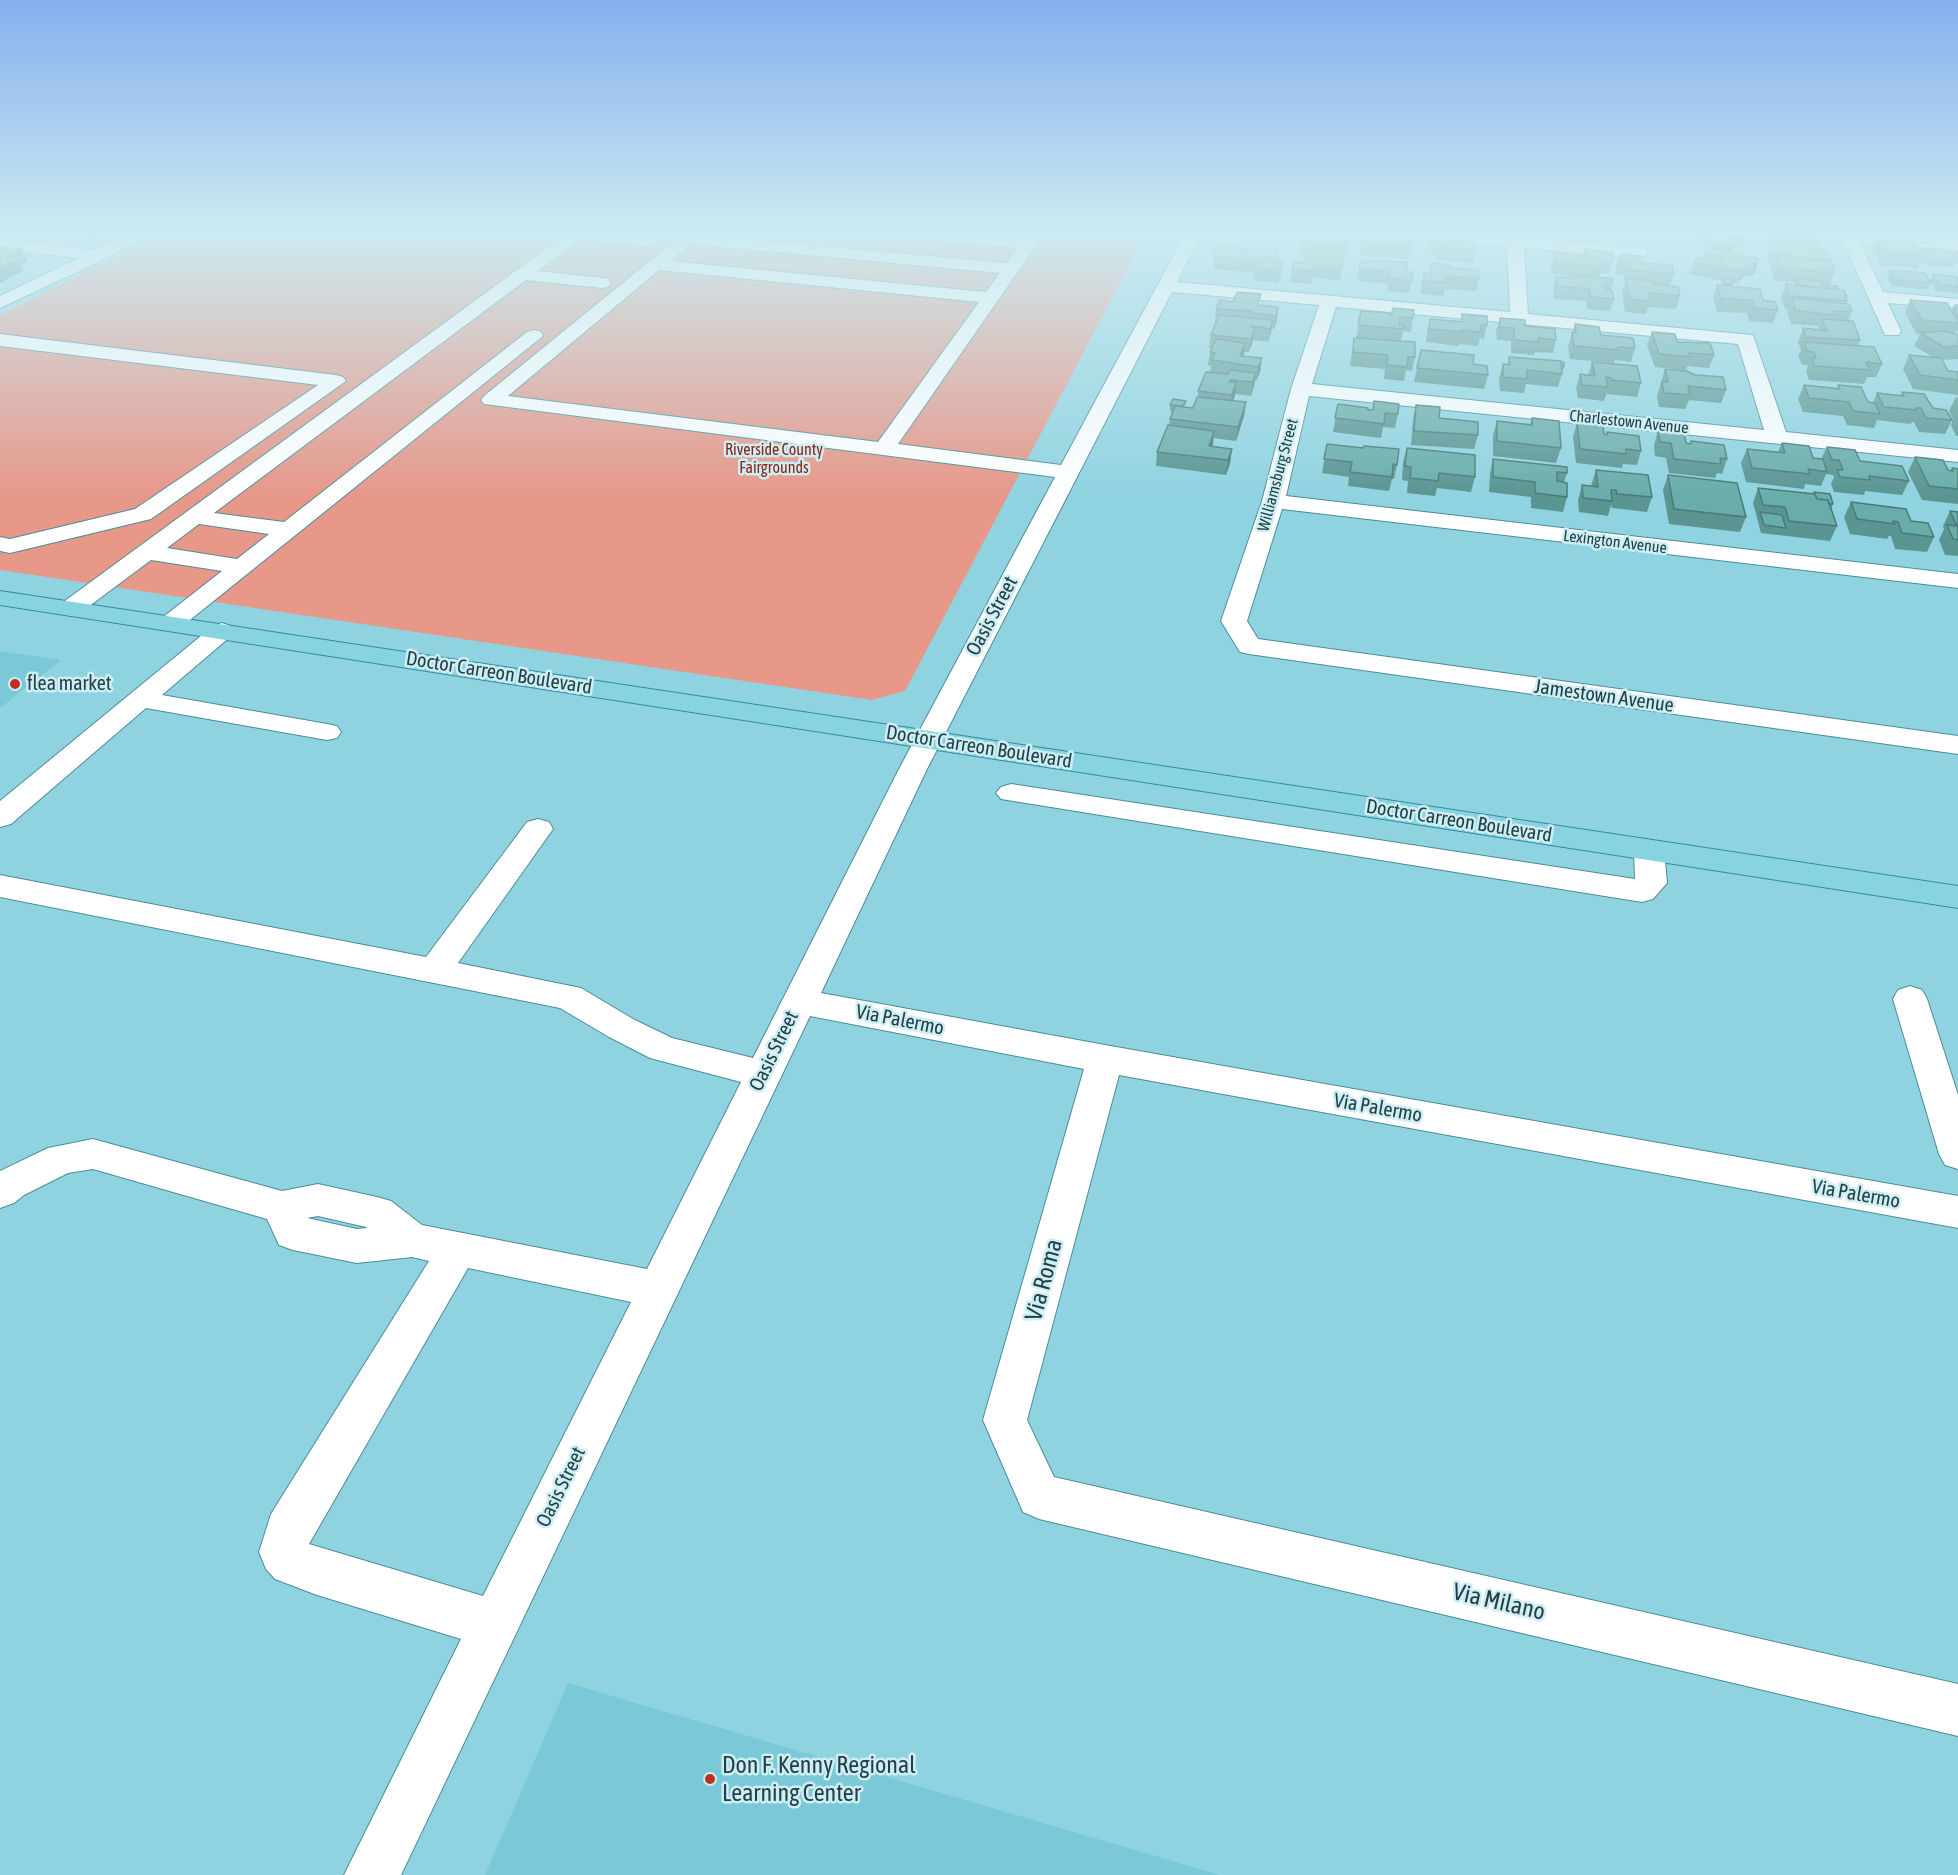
<!DOCTYPE html>
<html>
<head>
<meta charset="utf-8">
<style>
  body { margin:0 }
  canvas { display:block; background:#90d3e0 }
</style>
</head>
<body>
<canvas width="1958" height="1875"></canvas>
<script>
const context = document.querySelector('canvas').getContext('2d');
context.lineJoin = 'round';
function fillPath(path, color) { context.fillStyle = color; context.fill(path, 'evenodd'); }
const shape = rows => new Path2D(rows.map(r => 'M' + r).join(''));
function stroke(path, color, width, dash) { context.strokeStyle = color; context.lineWidth = width; context.lineCap = dash ? 'butt' : 'round'; context.setLineDash(dash || []); context.stroke(path); }
function label(font, color, halo, rows, align = 'center') {
  context.font = font + ' "Asap Condensed",sans-serif'; context.lineWidth = 5; context.setLineDash([]); context.textBaseline = 'middle'; context.strokeStyle = halo; context.fillStyle = color; for (const [text, x, y, turn = 0] of rows) {
    context.save(); context.translate(x, y); context.rotate((+turn || 0) * Math.PI / 180); context.textAlign = isNaN(turn) ? turn : align; if (halo) context.strokeText(text, 0, 0); context.fillText(text, 0, 0); context.restore();
  }
}
const built = shape([
  [0,651,61,660,0,708],
  [568,1683,1220,1875,485,1875]
]);
const green = shape([
  [161,234,1146,234,905,691,872,700,0,570,0,315]
]);
const minor = shape([
  [126,234,148,234,105,259,0,308,0,296,79,258,0,249,0,239,95,250,126,234],
  [566,234,626,234,652,237,660,242,652,247,580,239,538,271,602,278,608,279,611,283,608,287,602,288,526,280,214,513,284,522,527,332,534,330,541,332,543,336,180,628,171,631,162,628,158,623,162,618,222,571,151,560,80,613,71,616,62,613,58,608,62,603,566,234],
  [199,524,269,534,237,559,167,548,199,524],
  [683,234,1007,263,1018,248,918,239,910,234,977,234,1024,239,1028,234,1044,234,898,444,1061,465,1185,234,1201,234,1177,282,1510,312,1507,246,1427,239,1419,234,1486,234,1646,249,1648,253,1640,258,1524,248,1528,314,1753,335,1786,432,1958,450,1958,462,1309,396,1286,496,1958,574,1958,588,1282,509,1247,621,1258,639,1958,736,1958,754,1249,654,1240,652,1221,621,1262,501,1291,389,1319,305,1172,292,927,769,821,993,1105,1045,1958,1196,1958,1228,1119,1075,1027,1420,1054,1477,1958,1684,1958,1736,1039,1519,1023,1512,983,1420,1084,1069,810,1016,401,1875,344,1875,461,1639,317,1595,275,1579,266,1569,259,1552,271,1514,429,1261,412,1257,357,1263,293,1250,279,1245,267,1219,93,1169,68,1173,24,1195,14,1203,0,1208,0,1171,48,1148,93,1139,282,1191,318,1184,377,1197,391,1201,422,1225,647,1269,741,1082,650,1058,609,1037,560,1008,0,897,0,875,426,957,527,822,538,819,549,822,553,829,458,963,581,988,633,1019,672,1038,753,1058,899,769,1055,477,484,404,481,400,484,396,683,234],
  [691,244,1000,273,986,292,670,261,691,244],
  [659,270,979,302,878,442,508,396,659,270],
  [1336,307,1738,344,1764,430,1312,384,1336,307],
  [318,1216,366,1227,367,1228,357,1229,307,1218,318,1216],
  [468,1268,631,1302,483,1596,309,1544,468,1268],
  [1840,234,1880,234,1958,240,1958,250,1860,243,1883,292,1958,299,1958,309,1888,303,1901,331,1899,335,1885,335,1840,234],
  [0,334,336,375,343,377,346,381,151,519,10,553,0,551,0,537,10,539,135,509,318,385,0,346,0,334],
  [222,623,231,626,235,631,231,636,162,695,327,724,337,726,341,732,337,738,327,740,146,708,11,824,0,827,0,801,213,626,222,623],
  [1011,784,1635,879,1634,850,1638,843,1649,840,1660,843,1664,850,1667,883,1653,899,1642,902,1001,799,996,793,1001,787,1011,784],
  [1910,986,1922,990,1927,999,1958,1095,1958,1169,1945,1165,1939,1154,1893,999,1898,990,1910,986]
]);
const major = shape([
  [0,591,1958,886,1958,908,0,605,0,591]
]);
const wall = shape([
  [71,234,106,234,95,240,72,238],
  [1234,234,1270,234,1269,239,1234,237],
  [1324,234,1324,237,1350,238,1346,259,1299,254,1301,242],
  [1429,234,1476,251,1473,263,1436,260,1437,254,1425,253],
  [1692,234,1748,234,1744,246,1734,248,1732,253,1759,259,1755,272,1750,277,1744,276,1736,284,1733,283,1732,287,1763,300,1778,310,1773,323,1749,321,1747,313,1717,312,1713,298,1717,285,1721,286,1723,281,1690,274,1694,262,1702,258,1705,252,1702,251,1704,245,1690,240],
  [1760,234,1820,234,1817,243,1821,250,1821,251,1831,260,1830,262,1835,269,1834,271,1834,273,1829,286,1838,289,1847,297,1846,304,1852,311,1848,321,1860,340,1858,346,1882,364,1876,377,1867,377,1864,384,1809,380,1806,371,1808,365,1802,365,1798,355,1801,350,1798,342,1803,328,1817,330,1819,326,1791,324,1787,311,1788,309,1785,309,1781,297,1786,284,1794,285,1795,282,1775,281,1771,270,1772,268,1771,268,1767,257,1771,245,1781,245,1781,244,1763,243],
  [1364,235,1415,240,1413,252,1409,252,1408,259,1360,256],
  [1877,236,1919,250,1926,250,1927,248,1952,256,1955,250,1958,250,1958,265,1955,261,1953,267,1919,264,1917,268,1881,265,1872,248],
  [1236,249,1277,260,1281,273,1278,283,1253,280,1254,273,1213,269,1214,257],
  [1585,249,1613,261,1609,274,1600,273,1599,278,1613,283,1611,290,1614,299,1610,311,1587,309,1586,301,1554,299,1553,289,1556,277,1578,277,1552,274,1551,265,1555,253,1583,255],
  [1620,254,1674,274,1670,286,1680,296,1676,309,1648,307,1646,314,1625,312,1622,292,1625,282,1624,275,1617,274,1616,267],
  [1343,260,1340,281,1313,277,1312,284,1290,282,1292,270,1304,263],
  [1361,260,1406,272,1412,281,1409,293,1387,291,1388,284,1357,281],
  [1431,263,1450,268,1479,279,1476,291,1445,289,1443,296,1421,294,1421,286,1424,273,1429,274],
  [1890,270,1931,283,1928,290,1892,286,1887,276],
  [1933,274,1958,277,1958,293,1936,291,1930,281],
  [1910,300,1951,310,1955,304,1958,304,1958,332,1957,330,1954,335,1958,335,1958,359,1942,360,1948,371,1958,372,1958,395,1913,389,1903,369,1909,355,1933,357,1914,346,1920,334,1916,333,1905,313],
  [1260,305,1278,307,1277,320,1274,329,1271,329,1268,342,1253,340,1249,352,1244,352,1243,356,1262,358,1260,372,1256,381,1254,381,1251,396,1235,394,1233,401,1246,402,1244,416,1236,441,1213,438,1212,447,1232,449,1230,463,1226,475,1156,466,1157,452,1169,425,1170,419,1172,412,1170,411,1170,405,1193,408,1198,397,1198,391,1210,372,1211,366,1208,365,1210,352,1211,348,1209,348,1211,335,1216,322,1215,322,1216,309],
  [1361,311,1413,318,1411,332,1403,331,1401,341,1415,357,1412,371,1406,370,1404,381,1384,379,1385,369,1350,366,1354,338,1376,340,1356,338],
  [1462,314,1487,325,1484,339,1480,338,1478,346,1459,344,1459,346,1426,342,1427,332,1430,319,1461,322],
  [1500,318,1525,326,1556,340,1553,353,1535,352,1534,355,1511,353,1511,341,1497,340,1496,331],
  [1575,324,1635,348,1631,362,1615,360,1614,363,1570,359,1568,346],
  [1652,332,1714,355,1709,368,1687,366,1686,370,1655,367,1647,345],
  [1421,350,1473,364,1488,375,1484,389,1414,382],
  [1509,357,1564,367,1558,387,1526,384,1524,393,1500,391,1499,378,1503,364,1507,365],
  [1592,362,1641,383,1637,397,1607,394,1607,392,1604,401,1578,398,1576,388,1580,374,1588,375],
  [1665,369,1726,390,1721,403,1689,400,1685,409,1659,407,1657,396],
  [1804,385,1837,388,1838,385,1868,402,1873,403,1877,393,1900,396,1902,392,1933,408,1952,420,1945,434,1919,432,1914,422,1912,422,1911,424,1877,420,1874,428,1847,425,1843,416,1803,412,1798,399],
  [1956,397,1958,398,1958,436,1956,436,1951,425,1953,419,1949,411],
  [1338,404,1398,414,1395,428,1383,427,1381,438,1333,432],
  [1416,405,1439,418,1478,435,1474,449,1411,445,1413,419],
  [1532,418,1561,448,1556,463,1493,456,1493,435,1497,421,1530,424],
  [1577,423,1604,434,1606,435,1607,432,1641,451,1637,465,1623,464,1622,468,1576,463,1573,437],
  [1658,431,1686,443,1690,444,1691,441,1727,459,1722,474,1717,473,1715,478,1669,473,1666,458,1655,456,1654,445],
  [1782,443,1813,458,1821,459,1827,447,1909,481,1902,495,1865,491,1864,495,1834,492,1831,484,1834,477,1833,475,1826,474,1821,486,1805,484,1804,489,1746,482,1741,463,1747,449,1778,452],
  [1327,444,1397,465,1394,479,1392,479,1389,491,1348,486,1349,477,1322,473],
  [1407,448,1475,477,1471,492,1437,488,1435,496,1407,493,1408,481,1402,480,1403,462],
  [1915,457,1948,470,1951,471,1952,468,1958,469,1958,504,1922,500,1908,472],
  [1493,459,1567,473,1564,482,1567,497,1563,512,1531,508,1531,497,1489,492,1490,473],
  [1596,470,1652,497,1647,512,1612,508,1611,505,1608,516,1579,512,1578,500,1582,485,1591,486],
  [1668,475,1746,517,1740,532,1669,524,1663,490],
  [1758,488,1813,494,1814,492,1833,504,1831,509,1837,526,1830,541,1761,533,1753,503],
  [1851,502,1911,521,1934,537,1927,552,1895,549,1891,536,1889,536,1887,539,1850,534,1844,517],
  [1950,511,1958,512,1958,556,1945,555,1939,540,1944,529,1943,526]
]);
const shadedWall = shape([
  [93,234,106,234,95,240],
  [1745,234,1748,234,1744,246,1734,248,1732,254,1717,257,1722,245,1728,238],
  [22,249,28,261,21,265,23,271,0,283,0,268,5,257],
  [1759,259,1755,272,1750,277,1755,264],
  [1283,261,1281,273,1278,283,1280,270],
  [1749,263,1744,276,1736,284,1741,272],
  [1278,307,1277,320,1274,329,1276,316],
  [1273,320,1271,333,1268,342,1270,329],
  [1255,328,1253,341,1249,352,1251,339],
  [1245,343,1244,356,1240,356],
  [1262,358,1260,372,1256,381,1258,367],
  [1256,373,1254,386,1251,396,1253,382],
  [1236,382,1235,396,1230,408,1232,395],
  [1246,402,1244,416,1236,441,1238,427],
  [1214,431,1213,445,1208,458,1209,446],
  [1232,449,1230,463,1226,475,1228,460]
]);
const building = shape([
  [1303,234,1324,234,1323,237,1350,238,1349,246,1301,242,1303,234],
  [1396,234,1416,234,1415,240,1411,240,1410,246,1362,243,1364,235,1395,237,1396,234],
  [1429,234,1450,235,1449,241,1452,240,1477,242,1476,251,1439,247,1440,242,1428,240,1429,234],
  [1714,234,1745,234,1728,238,1736,241,1722,245,1706,239,1719,236,1714,234],
  [1877,236,1912,238,1923,256,1886,253,1877,236],
  [1783,240,1819,243,1821,250,1809,250,1808,248,1785,246,1783,240],
  [1219,245,1236,246,1235,249,1278,251,1275,260,1283,261,1280,270,1254,268,1257,260,1214,257,1219,245],
  [1771,245,1808,248,1809,250,1827,251,1831,260,1775,255,1771,245],
  [0,247,22,249,5,257,18,258,0,268,0,247],
  [1710,248,1759,259,1755,264,1749,263,1741,272,1694,262,1699,257,1720,261,1724,257,1704,253,1710,248],
  [1927,248,1949,250,1956,260,1922,258,1923,256,1919,250,1929,251,1927,248],
  [1585,249,1612,253,1613,261,1601,260,1602,268,1555,261,1555,253,1586,256,1585,249],
  [1620,254,1641,256,1642,263,1672,265,1674,274,1629,270,1628,263,1621,262,1620,254],
  [1305,257,1343,260,1342,269,1315,265,1314,271,1292,270,1294,262,1304,263,1305,257],
  [1776,257,1832,262,1835,269,1832,269,1834,273,1780,268,1776,257],
  [1361,260,1408,262,1406,272,1413,272,1412,281,1389,279,1390,272,1359,269,1361,260],
  [1431,263,1450,265,1450,268,1478,270,1479,279,1446,276,1446,283,1424,281,1424,273,1431,274,1431,263],
  [1890,270,1924,273,1931,283,1895,280,1890,270],
  [1933,274,1958,277,1958,287,1939,284,1933,274],
  [1556,277,1612,278,1613,283,1605,282,1606,289,1612,290,1614,299,1591,297,1589,289,1557,286,1556,277],
  [1626,279,1653,281,1654,284,1678,287,1680,296,1649,293,1650,301,1629,299,1626,279],
  [1726,279,1734,280,1730,284,1722,282,1726,279],
  [1796,279,1822,281,1823,285,1837,286,1838,289,1799,286,1796,279],
  [1786,284,1844,290,1847,297,1845,296,1847,301,1790,296,1786,284],
  [1717,285,1760,289,1763,300,1775,302,1778,310,1754,308,1752,300,1721,299,1717,285],
  [1237,292,1261,294,1257,305,1278,307,1276,316,1251,313,1252,311,1216,309,1220,300,1233,302,1237,292],
  [1792,298,1849,304,1852,311,1834,312,1835,315,1796,311,1792,298],
  [1910,300,1947,303,1958,321,1958,323,1922,320,1910,300],
  [1393,308,1414,310,1413,318,1400,317,1399,325,1404,325,1403,329,1358,325,1361,311,1389,313,1391,316,1393,308],
  [1462,314,1487,316,1487,325,1481,325,1481,332,1462,330,1462,332,1429,329,1430,319,1462,322,1462,314],
  [1219,315,1273,320,1270,329,1251,326,1255,328,1251,339,1211,335,1219,315],
  [1500,318,1525,320,1525,326,1555,329,1556,340,1538,338,1538,342,1514,340,1514,328,1500,327,1500,318],
  [1822,319,1853,321,1860,340,1806,337,1803,328,1827,331,1822,319],
  [1575,324,1599,327,1601,335,1633,338,1635,348,1618,347,1618,350,1574,346,1572,332,1576,333,1575,324],
  [1944,331,1958,335,1958,346,1944,347,1920,333,1944,331],
  [1652,332,1675,334,1677,342,1710,343,1714,355,1689,353,1690,357,1659,354,1652,332],
  [1354,338,1415,342,1415,357,1408,357,1407,367,1387,365,1388,355,1353,352,1354,338],
  [1216,339,1245,343,1240,356,1262,358,1258,367,1212,360,1215,353,1210,352,1216,339],
  [1804,342,1874,347,1882,364,1866,362,1870,370,1815,366,1811,358,1816,358,1814,352,1807,351,1804,342],
  [1421,350,1474,355,1473,364,1487,366,1488,375,1417,368,1421,350],
  [1909,355,1941,358,1948,371,1958,372,1958,380,1920,375,1909,355],
  [1509,357,1561,361,1562,374,1527,370,1527,379,1503,377,1503,364,1510,365,1509,357],
  [1561,362,1564,362,1564,367,1561,366,1561,362],
  [1592,362,1637,366,1641,383,1611,380,1611,378,1606,377,1608,387,1582,385,1580,374,1595,376,1592,362],
  [1665,369,1687,371,1695,375,1723,377,1726,390,1688,386,1690,395,1664,393,1662,382,1668,382,1665,369],
  [1230,370,1256,373,1253,382,1230,380,1230,382,1236,382,1232,395,1198,391,1206,372,1228,374,1230,370],
  [1804,385,1840,389,1838,385,1861,387,1868,402,1875,403,1880,414,1853,411,1849,402,1809,398,1804,385],
  [1902,392,1924,394,1933,408,1946,410,1952,420,1926,418,1921,408,1916,408,1917,410,1884,407,1877,393,1904,396,1902,392],
  [1197,397,1246,402,1238,427,1170,419,1175,406,1193,408,1197,397],
  [1173,399,1186,401,1183,406,1170,405,1173,399],
  [1374,401,1399,404,1398,414,1385,413,1384,424,1335,418,1338,404,1368,408,1368,410,1373,410,1374,401],
  [1416,405,1440,407,1439,418,1478,422,1478,435,1414,431,1416,405],
  [1532,418,1559,421,1561,448,1497,441,1497,421,1532,425,1532,418],
  [1577,423,1603,425,1604,434,1607,435,1607,432,1639,436,1641,451,1626,449,1626,454,1580,449,1577,423],
  [1168,425,1214,431,1209,446,1232,449,1228,460,1157,452,1168,425],
  [1658,431,1684,434,1686,443,1691,444,1691,441,1724,445,1727,459,1720,458,1721,464,1674,459,1671,443,1660,442,1658,431],
  [1782,443,1809,446,1813,458,1823,459,1827,472,1808,469,1810,474,1752,468,1747,449,1785,453,1782,443],
  [1327,444,1363,448,1364,446,1399,449,1397,465,1393,464,1392,477,1350,472,1352,462,1324,459,1327,444],
  [1827,447,1855,450,1860,461,1902,466,1909,481,1869,476,1870,480,1840,477,1837,470,1843,470,1839,460,1832,460,1827,447],
  [1407,448,1475,455,1475,477,1439,473,1438,481,1410,478,1411,467,1405,466,1407,448],
  [1915,457,1943,460,1948,470,1953,471,1952,468,1958,469,1958,489,1929,486,1915,457],
  [1493,459,1567,467,1567,473,1557,472,1557,481,1567,483,1567,497,1535,493,1535,482,1493,477,1493,459],
  [1596,470,1648,475,1652,497,1617,494,1616,490,1611,490,1612,501,1583,498,1582,485,1598,487,1596,470],
  [1668,475,1737,483,1746,517,1674,509,1668,475],
  [1758,488,1815,494,1817,499,1828,500,1837,526,1789,521,1785,507,1763,505,1758,488],
  [1814,492,1830,494,1833,504,1829,504,1828,500,1817,499,1814,492],
  [1851,502,1906,509,1911,521,1928,523,1934,537,1902,533,1898,522,1893,521,1895,524,1857,519,1851,502],
  [1950,511,1958,512,1958,540,1953,539,1947,525,1957,526,1950,511],
  [1760,512,1782,515,1786,528,1764,525,1760,512]
]);
const markers = [
  [15,684,6,"#bc301d"],
  [710,1779,6,"#bc301d"]
];
const farStreetnames = [
  ["Charlestown Avenue",1629,422,6],
  ["Williamsburg Street",1278,475,-75],
  ["Lexington Avenue",1615,542,7]
];
const farParknames = [
  ["Riverside County",774,450],
  ["Fairgrounds",774,468]
];
const streetNames = [
  ["Oasis Street",992,616,-62],
  ["Doctor Carreon Boulevard",499,673,9],
  ["Jamestown Avenue",1604,696,8],
  ["Doctor Carreon Boulevard",979,747,9],
  ["Doctor Carreon Boulevard",1459,821,9],
  ["Via Palermo",900,1020,11],
  ["Oasis Street",774,1051,-64],
  ["Via Palermo",1378,1108,10],
  ["Via Palermo",1856,1194,10],
  ["Oasis Street",561,1487,-64]
];
const poiNames = [
  ["flea market",27,684]
];
const nearStreetnames = [
  ["Via Roma",1044,1280,-75],
  ["Via Milano",1499,1602,13]
];
const nearPoinames = [
  ["Don F. Kenny Regional",722,1765],
  ["Learning Center",722,1793]
];
fillPath(built, '#7bc9d8');
fillPath(green, '#e79889');
stroke(minor, '#4a8d99', 2);
stroke(major, '#308d9d', 2);
fillPath(minor, '#fff');
fillPath(major, '#87d4e0');
fillPath(wall, '#5a9592');
fillPath(shadedWall, '#4a7977');
fillPath(building, '#69adaa');
stroke(building, '#4a7977', 1.5);
const sky = context.createLinearGradient(0, 0, 0, 497);
sky.addColorStop(0, '#85b0ee');
sky.addColorStop(0.47, '#cdebf1');
sky.addColorStop(1, '#cdebf100');
context.fillStyle = sky;
context.fillRect(0, 0, 1958, 497);
for (const [x, y, r, color] of markers) { const dot = new Path2D(); dot.arc(x, y, r, 0, 2 * Math.PI); context.fillStyle = color; context.fill(dot); stroke(dot, '#cdeef4', 2); }
label('16px', '#244045', '#cdeef4', farStreetnames);
label('16px', '#8b2112', '#cdeef4', farParknames);
label('20px', '#244045', '#cdeef4', streetNames);
label('20px', '#244045', '#cdeef4', poiNames, 'left');
label('24px', '#244045', '#cdeef4', nearStreetnames);
label('24px', '#244045', '#cdeef4', nearPoinames, 'left');
</script>
</body>
</html>
